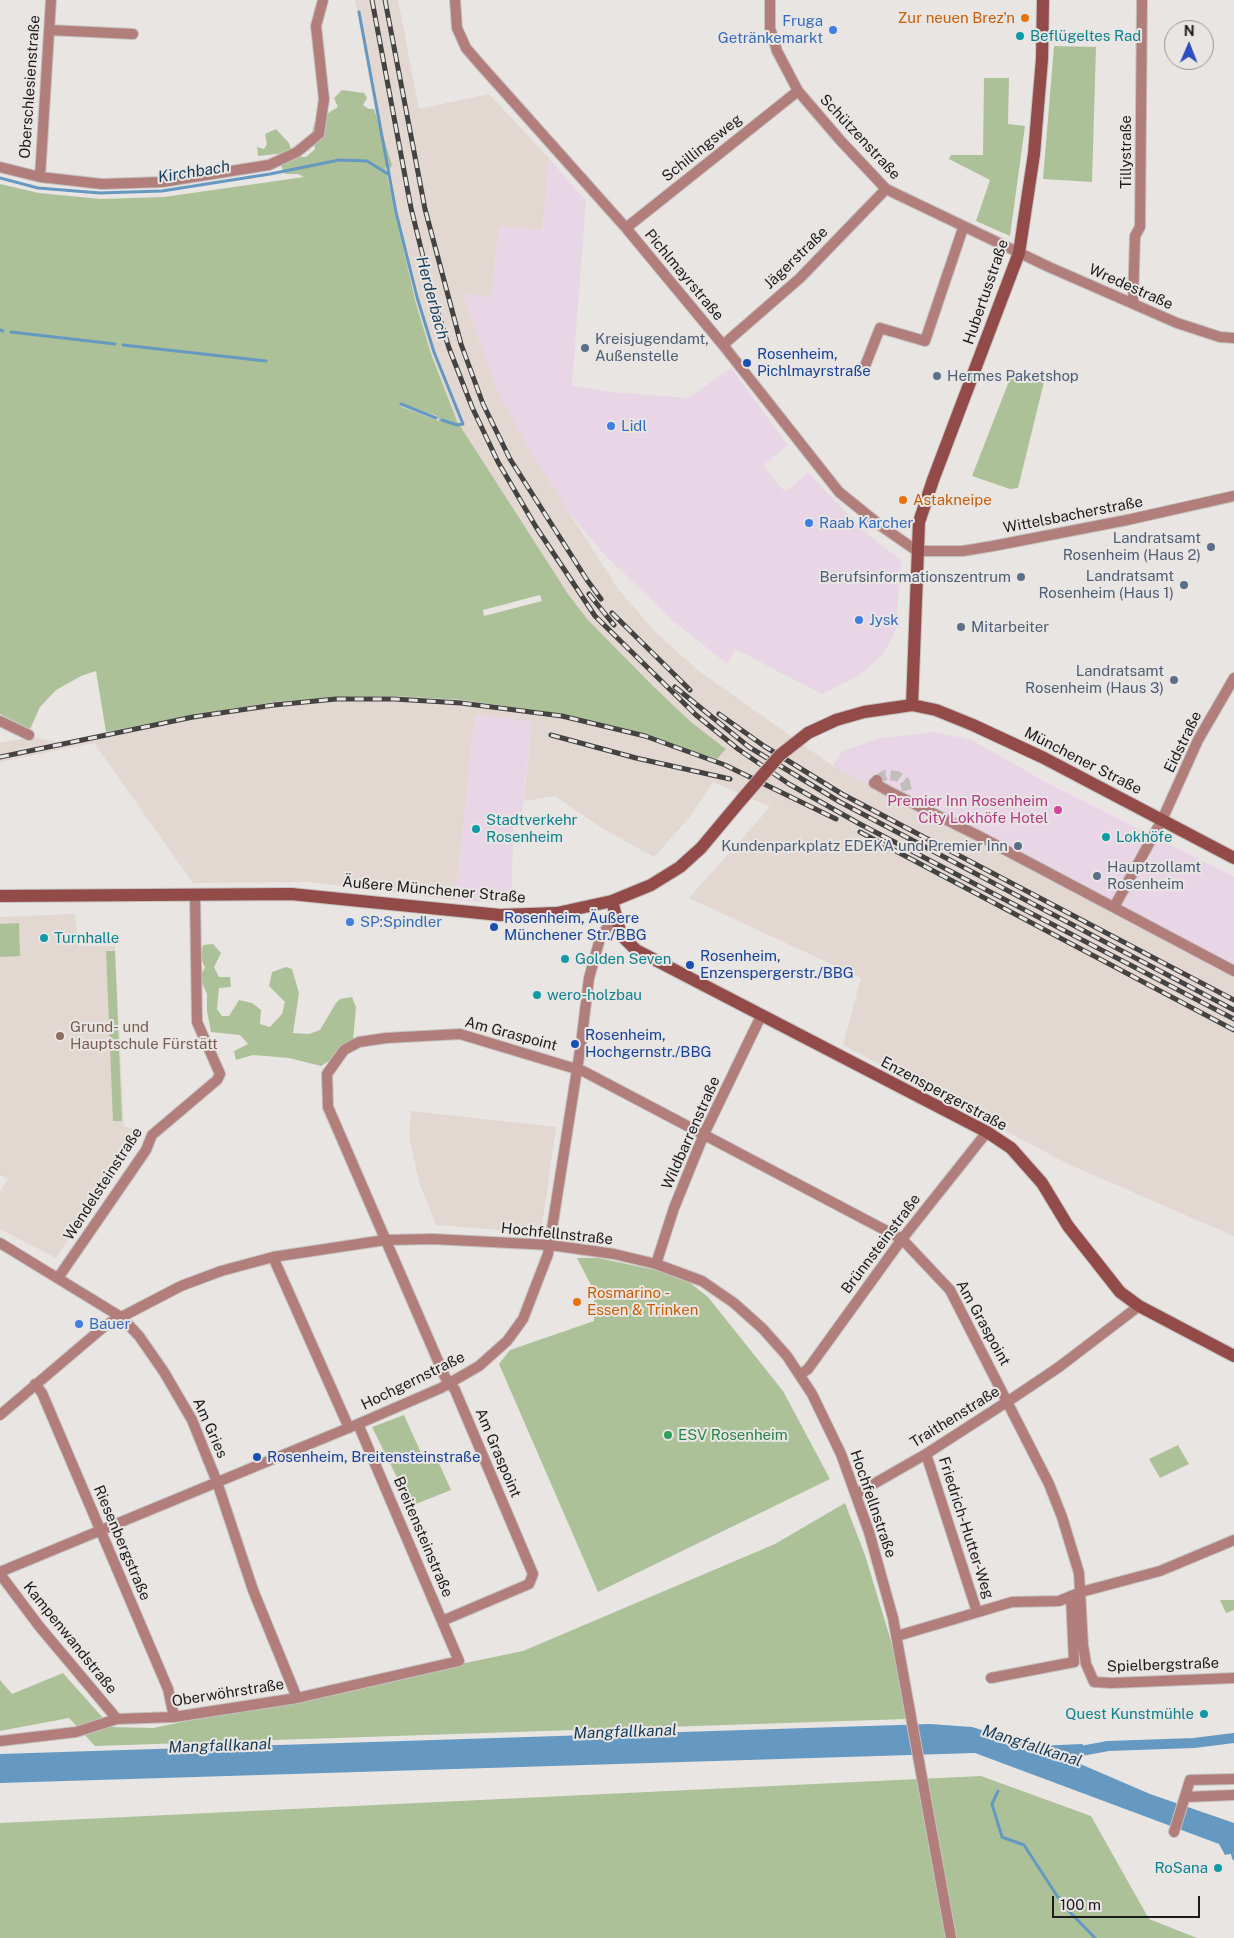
<!DOCTYPE html>
<html>
<head>
<meta charset="utf-8">
<style>
  body { margin:0 }
  #map { position:relative; width:1234px; height:1938px; overflow:hidden; background:#e9e5e3; font-family:"Public Sans",sans-serif }
  canvas { display:block }
  .north { position:absolute; left:1164px; top:20px; width:50px; height:50px; box-sizing:border-box; background:#e9e5e3; border:1px solid #979593; border-radius:50%; rotate:1deg; font-size:14px; font-weight:700; line-height:20px; text-align:center; color:#1d1c1c }
  .north::after { content:''; display:block; margin:auto; width:18px; height:22px; background:#2c4ebe; clip-path:polygon(50% 0,100% 100%,50% 72%,0 100%) }
  .scale { position:absolute; left:1052px; top:1896px; width:148px; height:22px; box-sizing:border-box; border:2px solid #1d1c1c; border-top:0; padding-left:6px; font-size:15px; line-height:18px; white-space:nowrap; color:#1d1c1c; -webkit-text-stroke:4px #e9e5e3; paint-order:stroke }
</style>
</head>
<body>
<div id="map">
<canvas width="1234" height="1938"></canvas>
<div class="north">N</div>
<div class="scale">100 m</div>
</div>
<script>
const context = document.querySelector('canvas').getContext('2d');
context.lineJoin = 'round';
function fillPath(path, color) { context.fillStyle = color; context.fill(path, 'evenodd'); }
const shape = rows => new Path2D(rows.map(r => 'M' + r).join(''));
function stroke(path, color, width, dash) { context.strokeStyle = color; context.lineWidth = width; context.lineCap = dash ? 'butt' : 'round'; context.setLineDash(dash || []); context.stroke(path); }
function label(font, color, halo, rows, align = 'center') {
  context.font = font + ' "Public Sans",sans-serif'; context.lineWidth = 4; context.setLineDash([]); context.textBaseline = 'middle'; context.strokeStyle = halo; context.fillStyle = color; for (const [text, x, y, turn = 0] of rows) {
    context.save(); context.translate(x, y); context.rotate((+turn || 0) * Math.PI / 180); context.textAlign = isNaN(turn) ? turn : align; if (halo) context.strokeText(text, 0, 0); context.fillText(text, 0, 0); context.restore();
  }
}
const commercial = shape([
  [549,158,586,201,572,385,610,392,688,398,731,368,788,445,763,465,785,492,808,473,868,535,901,560,896,630,884,653,860,675,822,694,735,649,727,664,671,619,603,553,543,481,494,386,463,294,491,297,499,226,542,230],
  [475,714,532,721,522,812,514,814,511,903,455,900],
  [934,732,972,740,1047,783,1234,877,1234,978,833,766,842,751,881,738]
]);
const built = shape([
  [355,0,398,0,419,109,489,94,549,158,542,230,499,226,491,297,463,294,494,384,532,455,619,590,655,632,699,671,833,766,1234,978,1234,1236,1070,1165,843,1045,861,978,689,898,770,807,713,782,689,818,654,857,602,828,555,796,524,801,532,722,475,714,455,900,309,882,193,883,94,743,0,762,0,743,33,737,58,742,193,714,274,702,336,697,394,696,514,706,562,714,611,726,717,759,726,749,691,722,653,686,588,620,568,594,457,421,431,354,415,300,393,209],
  [75,914,78,946,115,946,124,1126,131,1128,138,1137,56,1258,0,1229,0,1192,8,1179,0,1175,0,917],
  [411,1111,556,1127,541,1233,436,1225,419,1182,409,1136]
]);
const green = shape([
  [1054,46,1096,47,1092,182,1043,179],
  [984,78,1009,78,1008,124,1025,126,1010,236,976,221,990,180,949,159,951,155,983,155],
  [342,90,364,93,367,98,363,105,369,109,374,109,384,139,392,165,390,169,385,167,415,300,431,354,457,421,568,594,588,620,653,686,691,722,726,749,717,759,611,726,562,714,462,700,394,696,336,697,274,702,193,715,106,732,96,671,81,676,56,690,40,707,30,729,0,714,0,184,39,193,101,199,164,197,304,177,298,174,285,174,281,166,285,153,258,156,257,147,264,149,267,144,265,134,276,129,289,143,293,157,306,157,315,149,312,132,315,121,338,107,334,98],
  [400,403,437,416,439,421,400,406],
  [540,595,542,601,484,616,483,610],
  [1013,371,1044,382,1018,488,1010,489,972,476],
  [19,923,20,956,0,957,0,924],
  [213,944,221,953,214,967,219,977,230,977,231,987,219,988,217,1009,222,1016,229,1016,239,1000,252,1003,261,1010,260,1024,270,1027,282,1014,285,1002,269,986,272,972,286,967,292,969,299,993,293,1033,309,1034,320,1030,336,1003,340,999,352,997,356,1007,353,1041,334,1058,321,1066,289,1058,253,1055,236,1060,234,1051,248,1044,240,1035,211,1032,207,1011,207,994,199,976,205,968,200,956,203,945],
  [106,951,115,951,122,1121,113,1121],
  [577,1258,598,1258,680,1275,708,1297,783,1391,830,1479,598,1592,499,1364,510,1350,594,1321,594,1291],
  [404,1415,422,1455,437,1459,451,1490,411,1506,372,1427],
  [1178,1445,1189,1464,1160,1478,1149,1459],
  [845,1503,865,1555,894,1651,906,1719,95,1746,69,1718,0,1731,0,1680,12,1694,63,1673,111,1727,153,1728,523,1651,775,1544],
  [1220,1600,1234,1600,1234,1610,1226,1613],
  [981,1776,1091,1816,1149,1919,1197,1938,0,1938,0,1823]
]);
const water = shape([
  [930,1724,972,1727,1035,1746,1083,1744,1078,1763,1150,1794,1234,1823,1234,1853,1225,1855,1219,1844,975,1753,0,1783,0,1754]
]);
const stream = shape([
  [359,12,396,212,417,297,434,352,463,424,457,425,442,420],
  [0,178,38,188,100,193,162,191,270,174,339,160,367,161,388,174],
  [0,330,3,331],
  [11,332,115,344],
  [123,345,266,361],
  [401,404,436,418],
  [998,1791,992,1804,1002,1837,1024,1845,1063,1905,1095,1938],
  [1231,1850,1234,1859]
]);
const canal = shape([
  [1070,1753,1108,1746,1194,1743,1234,1738]
]);
const streetTunnel = shape([
  [877,780,885,775,897,776,905,782,908,795]
]);
const street = shape([
  [455,0,457,28,466,48,478,62,626,228,723,345,839,492,881,526,917,551,963,551,993,546,1127,520,1234,496],
  [770,0,770,28,777,51,798,91,840,140,886,189,1049,267,1177,323,1220,337,1234,338],
  [49,30,133,34],
  [0,167,40,177,102,184,162,182,269,165,297,152,319,134,324,99,316,26,323,0],
  [40,177,51,0],
  [626,228,798,91],
  [1133,303,1135,236,1140,227,1142,0],
  [723,345,800,278,886,189],
  [865,366,880,328,925,341,963,228],
  [0,721,29,735],
  [877,780,874,783,892,793,979,836,1234,971],
  [1114,907,1162,820,1198,740,1234,678],
  [0,1243,121,1317,139,1336,164,1372,192,1420,217,1482,253,1590,297,1698],
  [273,1257,349,1428],
  [656,1264,674,1208,704,1134,761,1016],
  [58,1278,146,1150,152,1135,217,1080,220,1074,197,1022,195,895],
  [801,1374,808,1369,902,1239,987,1132],
  [35,1384,42,1393,168,1689,174,1717],
  [0,1415,106,1325,181,1286,221,1271,273,1257,385,1240,433,1239,550,1245,614,1254,656,1264,702,1281,734,1303,763,1329,787,1356,812,1394,841,1454,869,1532,893,1618,951,1938],
  [926,1454,977,1612],
  [856,1494,926,1454,1016,1396,1059,1367,1139,1306],
  [0,1572,358,1424,441,1388,479,1366,507,1341,523,1319,548,1254,581,1044,589,978,601,935,615,919],
  [0,1574,39,1626,117,1719],
  [442,1621,529,1584,533,1574,455,1390,445,1377,328,1107,327,1074,344,1050,359,1042,386,1038,460,1034,583,1071,902,1239,950,1290,1049,1484,1062,1517,1079,1573,1083,1645,1086,1664,1094,1682,1112,1683,1234,1678],
  [897,1636,1012,1602,1059,1601,1081,1592,1160,1571,1234,1540],
  [991,1678,1074,1662,1071,1596],
  [0,1741,76,1732,117,1719,174,1717,297,1698,459,1661,358,1424],
  [1185,1797,1234,1795],
  [1174,1832,1190,1780,1234,1779]
]);
const secondary = shape([
  [912,705,919,522,933,480,1019,253,1034,154,1042,59,1043,0],
  [808,733,836,720,864,712,912,705,936,710,973,725,1044,758,1234,858],
  [0,896,291,894,500,915,557,913,612,901,651,885,680,867,701,848,742,799],
  [612,901,621,935,636,950,987,1132,1011,1148,1042,1183,1068,1226,1120,1292,1139,1306,1234,1356]
]);
const rail = shape([
  [372,0,411,208,432,293,449,348,472,407,498,462,536,527,595,616,696,715,738,749,789,784,858,823,1234,1019],
  [385,0,425,209,461,344,483,404,510,459,587,580,601,599],
  [589,594,614,625],
  [612,613,690,690],
  [675,687,749,747,840,802,1234,1010],
  [719,714,764,746,842,794,1234,1000],
  [551,735,636,758,730,779],
  [0,757,193,717,274,705,336,699,394,699,461,703,562,716,645,736,725,765,836,819],
  [860,832,1234,1030]
]);
const secondaryBridge = shape([
  [742,799,780,755,808,733]
]);
const markers = [
  [1025,18,5,"#e8710a"],
  [833,30,5,"#3f7fe0"],
  [1020,36,5,"#0f9aa8"],
  [585,348,5,"#5c6f8a"],
  [747,363,5,"#1a4fb4"],
  [937,376,5,"#5c6f8a"],
  [611,426,5,"#3f7fe0"],
  [903,500,5,"#e8710a"],
  [809,523,5,"#3f7fe0"],
  [1211,547,5,"#5c6f8a"],
  [1021,577,5,"#5c6f8a"],
  [1184,585,5,"#5c6f8a"],
  [859,620,5,"#3f7fe0"],
  [961,627,5,"#5c6f8a"],
  [1174,680,5,"#5c6f8a"],
  [1058,810,5,"#d1479c"],
  [476,829,5,"#0f9aa8"],
  [1106,837,5,"#0f9aa8"],
  [1018,846,5,"#5c6f8a"],
  [1097,876,5,"#5c6f8a"],
  [350,922,5,"#3f7fe0"],
  [494,927,5,"#1a4fb4"],
  [44,938,5,"#0f9aa8"],
  [565,959,5,"#0f9aa8"],
  [690,965,5,"#1a4fb4"],
  [537,995,5,"#0f9aa8"],
  [60,1036,5,"#8d6e63"],
  [575,1044,5,"#1a4fb4"],
  [577,1302,5,"#e8710a"],
  [79,1324,5,"#3f7fe0"],
  [668,1435,5,"#2e9e5b"],
  [257,1457,5,"#1a4fb4"],
  [1204,1714,5,"#0f9aa8"],
  [1218,1868,5,"#0f9aa8"]
];
const foodNames = [
  ["Zur neuen Brez'n",1015,18,"right"],
  ["Astakneipe",913,500],
  ["Rosmarino -",587,1293],
  ["Essen & Trinken",587,1310]
];
const shopNames = [
  ["Fruga",823,21,"right"],
  ["Getränkemarkt",823,38,"right"],
  ["Lidl",621,426],
  ["Raab Karcher",819,523],
  ["Jysk",869,620],
  ["SP:Spindler",360,922],
  ["Bauer",89,1324]
];
const cultureNames = [
  ["Beflügeltes Rad",1030,36],
  ["Stadtverkehr",486,820],
  ["Rosenheim",486,837],
  ["Lokhöfe",1116,837],
  ["Turnhalle",54,938],
  ["Golden Seven",575,959],
  ["wero-holzbau",547,995],
  ["Quest Kunstmühle",1194,1714,"right"],
  ["RoSana",1208,1868,"right"]
];
const streetNames = [
  ["Oberschlesienstraße",30,87,-86],
  ["Schützenstraße",860,137,47],
  ["Schillingsweg",702,148,-39],
  ["Tillystraße",1126,152,-90],
  ["Jägerstraße",796,258,-44],
  ["Pichlmayrstraße",684,275,50],
  ["Wredestraße",1131,287,24],
  ["Hubertusstraße",986,292,-71],
  ["Wittelsbacherstraße",1073,515,-11],
  ["Eidstraße",1183,742,-64],
  ["Münchener Straße",1083,761,27],
  ["Äußere Münchener Straße",434,890,5],
  ["Am Graspoint",511,1034,15],
  ["Enzenspergerstraße",944,1094,28],
  ["Wildbarrenstraße",691,1133,-66],
  ["Wendelsteinstraße",103,1184,-57],
  ["Hochfellnstraße",557,1234,6],
  ["Brünnsteinstraße",881,1244,-53],
  ["Am Graspoint",983,1323,61],
  ["Hochgernstraße",413,1381,-26],
  ["Traithenstraße",955,1417,-32],
  ["Am Gries",210,1428,66],
  ["Am Graspoint",498,1453,67],
  ["Hochfellnstraße",873,1504,71],
  ["Friedrich-Hutter-Weg",966,1528,72],
  ["Breitensteinstraße",423,1537,67],
  ["Riesenbergstraße",122,1543,67],
  ["Kampenwandstraße",70,1638,51],
  ["Spielbergstraße",1163,1665,-2],
  ["Oberwöhrstraße",228,1693,-9]
];
const serviceNames = [
  ["Kreisjugendamt,",595,339,"left"],
  ["Außenstelle",595,356,"left"],
  ["Hermes Paketshop",947,376,"left"],
  ["Landratsamt",1201,538],
  ["Rosenheim (Haus 2)",1201,555],
  ["Landratsamt",1174,576],
  ["Rosenheim (Haus 1)",1174,593],
  ["Berufsinformationszentrum",1011,577],
  ["Mitarbeiter",971,627,"left"],
  ["Landratsamt",1164,671],
  ["Rosenheim (Haus 3)",1164,688],
  ["Kundenparkplatz EDEKA und Premier Inn",1008,846],
  ["Hauptzollamt",1107,867,"left"],
  ["Rosenheim",1107,884,"left"]
];
const transitNames = [
  ["Rosenheim,",757,354],
  ["Pichlmayrstraße",757,371],
  ["Rosenheim, Äußere",504,918],
  ["Münchener Str./BBG",504,935],
  ["Rosenheim,",700,956],
  ["Enzenspergerstr./BBG",700,973],
  ["Rosenheim,",585,1035],
  ["Hochgernstr./BBG",585,1052],
  ["Rosenheim, Breitensteinstraße",267,1457]
];
const hotelNames = [
  ["Premier Inn Rosenheim",1048,801],
  ["City Lokhöfe Hotel",1048,818]
];
const educationNames = [
  ["Grund- und",70,1027],
  ["Hauptschule Fürstätt",70,1044]
];
const leisureNames = [
  ["ESV Rosenheim",678,1435]
];
const waterNames = [
  ["Kirchbach",194,172,-9],
  ["Herderbach",432,298,75],
  ["Mangfallkanal",625,1732,-2],
  ["Mangfallkanal",220,1746,-2],
  ["Mangfallkanal",1032,1746,18]
];
fillPath(commercial, '#e8d6e6');
fillPath(built, '#e2d7d1');
fillPath(green, '#adc199');
fillPath(water, '#6599c2');
stroke(stream, '#6599c2', 3);
stroke(canal, '#6599c2', 10);
stroke(streetTunnel, '#c0bdbb', 10, [10, 5]);
stroke(street, '#c4c1bf', 12);
stroke(secondary, '#c4c1bf', 14);
stroke(street, '#b17e7b', 10);
stroke(secondary, '#934b49', 12);
stroke(rail, '#444342', 5);
stroke(rail, '#e9e5e3', 3, [9]);
stroke(secondaryBridge, '#c4c1bf', 14, []);
stroke(secondaryBridge, '#934b49', 12);
for (const [x, y, r, color] of markers) { const dot = new Path2D(); dot.arc(x, y, r, 0, 2 * Math.PI); context.fillStyle = color; context.fill(dot); stroke(dot, '#e9e5e3', 2); }
label('15px', '#c56008', '#e9e5e3', foodNames, 'left');
label('15px', '#366cbe', '#e9e5e3', shopNames, 'left');
label('15px', '#0d838f', '#e9e5e3', cultureNames, 'left');
label('15px', '#1d1c1c', '#e9e5e3', streetNames);
label('15px', '#4e5e75', '#e9e5e3', serviceNames, 'right');
label('15px', '#164399', '#e9e5e3', transitNames, 'left');
label('15px', '#b23c85', '#e9e5e3', hotelNames, 'right');
label('15px', '#785e54', '#e9e5e3', educationNames, 'left');
label('15px', '#27864d', '#e9e5e3', leisureNames, 'left');
label('italic 16px', '#153d5b', '#e9e5e3', waterNames);
</script>
</body>
</html>
